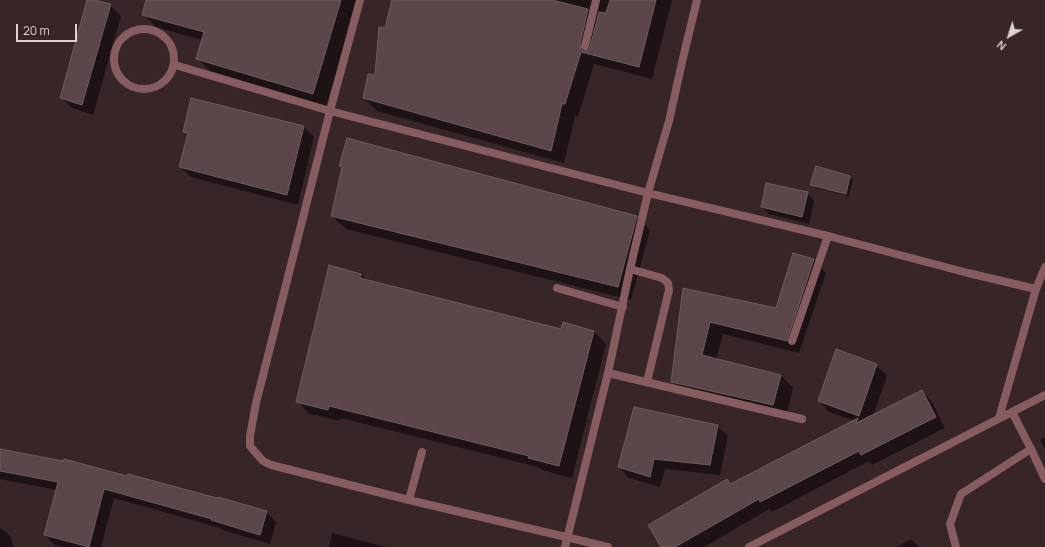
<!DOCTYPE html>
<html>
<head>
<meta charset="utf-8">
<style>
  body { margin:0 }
  #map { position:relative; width:1045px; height:547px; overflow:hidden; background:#372527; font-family:Manrope,sans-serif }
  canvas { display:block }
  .north { position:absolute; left:989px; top:16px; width:40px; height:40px; -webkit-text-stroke:3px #372527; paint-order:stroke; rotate:219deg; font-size:11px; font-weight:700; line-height:16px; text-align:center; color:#ded2d3 }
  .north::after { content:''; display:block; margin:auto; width:14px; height:18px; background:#ded2d3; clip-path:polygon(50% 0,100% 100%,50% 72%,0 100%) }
  .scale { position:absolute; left:16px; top:24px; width:61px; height:18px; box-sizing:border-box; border:2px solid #ded2d3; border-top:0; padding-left:5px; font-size:12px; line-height:14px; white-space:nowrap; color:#ded2d3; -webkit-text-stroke:3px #372527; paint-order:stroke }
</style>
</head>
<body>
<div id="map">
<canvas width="1045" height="547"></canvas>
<div class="north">N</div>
<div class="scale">20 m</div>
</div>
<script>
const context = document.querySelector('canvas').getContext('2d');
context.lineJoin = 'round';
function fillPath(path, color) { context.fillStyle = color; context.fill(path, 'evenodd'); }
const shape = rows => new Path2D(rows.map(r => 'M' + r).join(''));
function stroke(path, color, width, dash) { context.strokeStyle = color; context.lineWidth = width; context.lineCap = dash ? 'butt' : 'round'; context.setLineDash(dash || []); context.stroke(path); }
const shadow = shape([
  [88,0,110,5,121,16,93,115,72,108,61,98],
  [147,0,357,0,326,106,210,71,197,58,202,40,156,27,143,14],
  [393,0,672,0,652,79,594,64,578,117,575,116,564,163,377,111,364,98,376,77],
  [304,127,314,137,298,205,191,177,180,167,188,135,184,131],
  [340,166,636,217,650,230,631,300,346,229,332,216,342,168],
  [849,177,853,180,849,196,815,188,812,185],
  [807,193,814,200,809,224,769,214,762,207],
  [794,254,814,260,826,273,799,353,723,334,716,360,781,375,793,388,786,417,685,394,672,382,684,289,777,309],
  [361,274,368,281,562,330,594,331,606,344,572,478,542,470,538,467,341,418,340,421,310,414,297,401],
  [876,365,887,376,873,416,922,391,932,402,945,428,872,465,869,461,772,512,769,509,704,547,662,547,727,481,731,485,855,421,829,412,819,401],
  [717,426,728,436,720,475,665,469,660,487,629,478,619,467],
  [1045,437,1045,449,1040,440],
  [0,450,266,512,276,522,270,544,222,530,220,528,114,498,101,547,63,547,55,545,45,535,57,490,0,479],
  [0,527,11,537,13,547,0,547],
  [332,533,386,547,329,547],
  [911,539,919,547,896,547]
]);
const building = shape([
  [87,0,94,0,111,4,82,105,60,98,87,0],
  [146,0,341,0,313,94,196,59,204,32,142,15,146,0],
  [392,0,552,0,588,9,580,45,581,50,584,51,589,50,590,47,599,12,606,13,610,0,656,0,639,67,581,52,565,104,562,104,551,151,363,98,368,74,375,75,379,27,385,28,392,0],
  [191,98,304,126,287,195,179,167,188,133,183,132,191,98],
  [347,138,637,216,618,287,331,216,342,167,339,166,347,138],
  [816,166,850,176,846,194,810,185,816,166],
  [766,183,808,192,802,217,761,207,766,183],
  [793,253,814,259,787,341,710,322,702,355,781,375,773,405,671,382,683,288,776,308,793,253],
  [329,265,361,274,360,278,561,329,563,322,594,331,559,466,528,458,529,456,329,406,328,410,296,402,329,265],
  [836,349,877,364,859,416,818,401,836,349],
  [922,390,936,417,861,455,859,451,760,502,759,499,675,547,661,547,648,525,727,479,730,484,858,418,856,423,922,390],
  [634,407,718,425,710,465,654,459,650,477,618,467,634,407],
  [0,449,63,461,64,459,127,476,128,474,217,498,218,497,267,511,260,535,211,520,212,519,104,489,89,547,44,535,58,482,0,471,0,449]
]);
const lane = shape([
  [585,46,596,0],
  [557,288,623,307],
  [792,341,828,236],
  [409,500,422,452],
  [956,547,950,524,961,494,1031,449]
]);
const street = shape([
  [360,0,330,111,256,403,250,436,250,446,263,461,271,465,409,500,608,547],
  '114 59a30 30 0 1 1 60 0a30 30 0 1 1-60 0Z',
  [175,65,330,111,648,193,828,236,968,273,1036,289],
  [630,269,662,278,668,283,669,290,647,382],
  [608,373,802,419],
  [1012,412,1031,449,1045,479],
  [999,418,1036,289,1045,267],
  [565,547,608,373,630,269,648,193,669,121,683,58,697,0],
  [749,547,1045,395]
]);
fillPath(shadow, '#0007');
fillPath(building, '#5b4749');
stroke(building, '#6f5b5c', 1);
stroke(lane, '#865c61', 8);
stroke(street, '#865c61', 8);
</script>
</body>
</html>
